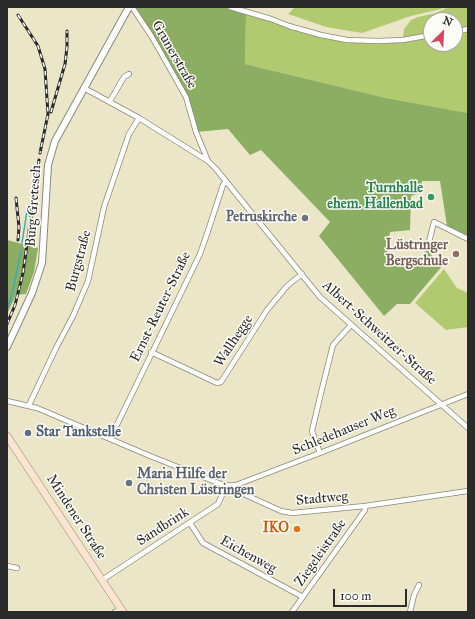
<!DOCTYPE html>
<meta charset="utf-8">
<style>
body{margin:0}
#map{position:relative;width:475px;height:619px;overflow:hidden;background:#ebe6c8;font-family:"IM FELL Great Primer",serif}
canvas{display:block}
.frame{position:absolute;inset:0;border:8px solid #2b2b2b;pointer-events:none}
.north{position:absolute;left:423px;top:12px;width:40px;height:40px;box-sizing:border-box;background:#fdfcf7;border:1px solid #a9a8a5;border-radius:50%;rotate:24deg;font-size:11px;font-weight:700;line-height:16px;text-align:center;color:#2b2b2b}
.north::after{content:'';display:block;margin:auto;width:14px;height:18px;background:#d1495b;clip-path:polygon(50% 0,100% 100%,50% 72%,0 100%)}
.scale{position:absolute;left:333px;top:589px;width:74px;height:18px;box-sizing:border-box;border:2px solid #2b2b2b;border-top:0;padding-left:5px;font-size:12px;line-height:14px;white-space:nowrap;color:#2b2b2b;-webkit-text-stroke:3px #fdfcf7;paint-order:stroke}
</style>
<div id="map">
<canvas width="475" height="619"></canvas>
<div class="frame"></div>
<div class="north">N</div>
<div class="scale">100 m</div>
</div>
<script>
const ctx = document.querySelector('canvas').getContext('2d');
ctx.lineJoin = 'round';
function paint(path, color) { ctx.fillStyle = color; ctx.fill(path, 'evenodd'); }
const toPath = rows => new Path2D(rows.map(r => 'M' + r).join(''));
function stroke(path, color, width, dash) { ctx.strokeStyle = color; ctx.lineWidth = width; ctx.lineCap = dash ? 'butt' : 'round'; ctx.setLineDash(dash || []); ctx.stroke(path); }
function write(font, color, halo, rows, align = 'center') {
  ctx.font = font + ' "IM FELL Great Primer",serif'; ctx.lineWidth = 3; ctx.setLineDash([]); ctx.textBaseline = 'middle'; ctx.strokeStyle = halo; ctx.fillStyle = color; for (const [text, x, y, turn = 0] of rows) {
    ctx.save(); ctx.translate(x, y); ctx.rotate((+turn || 0) * Math.PI / 180); ctx.textAlign = isNaN(turn) ? turn : align; if (halo) ctx.strokeText(text, 0, 0); ctx.fillText(text, 0, 0); ctx.restore();
  }
}
paint(toPath([
 [295,7,444,7,441,9,411,16,362,33,326,27,288,14],
 [448,7,468,7,468,113,386,98,245,64,246,12,289,26,347,40,403,40,404,29,411,20,418,17,436,13],
 [431,20,455,20,455,44,431,44],
 [444,269,457,288,468,293,468,327,446,330,415,303]
]), '#b1ca70');
paint(toPath([
 [132,7,230,7,246,12,245,64,386,98,468,113,468,236,447,226,440,181,422,181,421,192,411,196,410,230,390,232,387,252,416,267,427,249,432,256,443,265,410,304,397,304,384,316,319,236,330,222,261,150,250,155,228,129,196,132,186,96],
 [7,240,38,248,34,272,26,294,16,295,7,314]
]), '#8cae62');
stroke(toPath([
 [22,243,27,211],
 [7,309,13,290,21,251]
]), '#3aaab7', 1.5);
const minor = toPath([
 [132,7,152,37,186,97,196,132,208,161],
 [230,7,271,19,289,26,321,35,347,40,378,41,403,40,431,35],
 [455,32,468,29],
 [84,88,139,118,208,161,216,169,320,297,468,428],
 [110,101,124,77,129,74],
 [429,242,434,222,468,239],
 [151,352,217,383,221,382,267,310,287,286,302,274],
 [7,401,37,408,150,456,226,486,281,511,292,513,365,506,468,491],
 [29,405,56,348,73,316,88,281,104,207,129,134,139,118],
 [110,439,200,254,207,234,223,185,226,181],
 [320,453,312,431,320,397,333,345,351,325],
 [228,485,236,485,320,453,468,394],
 [190,523,203,543,303,597],
 [7,566,17,568],
 [102,580,218,504,226,486],
 [115,612,122,610],
 [292,612,365,510,365,506],
 [410,612,414,595,419,585]
]);
const tertiary = toPath([
 [7,347,32,293,42,263,48,165,55,141,129,7]
]);
const secondary = toPath([
 [7,436,123,612]
]);
stroke(minor, '#8b887a', 6);
stroke(tertiary, '#8b887a', 8);
stroke(secondary, '#8b887a', 8);
stroke(minor, '#fff', 4.5);
stroke(tertiary, '#fff', 6);
stroke(secondary, '#fce5d0', 7);
const rail = toPath([
 [18,15,38,46,45,69,48,114,40,153],
 [51,112,65,64,67,47,67,31],
 [16,198,19,227,18,240],
 [7,324,15,305,23,273,39,160]
]);
stroke(rail, '#2b2b2b', 3);
stroke(rail, '#fdfcf7', 1.5, [4.5]);
for (const [x, y, r, color] of [
 [431,197,4,"#2e9e5b"],
 [305,218,4,"#6b7280"],
 [456,254,4,"#8d6e63"],
 [28,433,4,"#5c6f8a"],
 [129,483,4,"#6b7280"],
 [297,529,4,"#e8710a"]
]) { const dot = new Path2D(); dot.arc(x, y, r, 0, 2 * Math.PI); ctx.fillStyle = color; ctx.fill(dot); stroke(dot, '#fdfcf7', 1.5); }
write('14px', '#2b2b2b', '#fdfcf7', [
 ["Grunerstraße",174,55,60],
 ["Burg Gretesch",34,206,-86],
 ["Burgstraße",79,261,-75],
 ["Ernst-Reuter-Straße",161,307,-64],
 ["Albert-Schweitzer-Straße",379,333,42],
 ["Wallhegge",234,341,-57],
 ["Schledehauser Weg",344,431,-22],
 ["Stadtweg",322,499,-5],
 ["Mindener Straße",76,517,57],
 ["Sandbrink",163,527,-33],
 ["Ziegeleistraße",321,553,-55],
 ["Eichenweg",248,555,29]
]);
write('bold 14px', '#27864d', '#fdfcf7', [
 ["Turnhalle",423,189],
 ["ehem. Hallenbad",423,205]
], 'right');
write('bold 14px', '#5b616d', '#fdfcf7', [
 ["Petruskirche",297,218],
 ["Maria Hilfe der",137,475,"left"],
 ["Christen Lüstringen",137,491,"left"]
], 'right');
write('bold 14px', '#785e54', '#fdfcf7', [
 ["Lüstringer",448,246],
 ["Bergschule",448,262]
], 'right');
write('bold 14px', '#4e5e75', '#fdfcf7', [
 ["Star Tankstelle",36,433]
], 'left');
write('bold 14px', '#c56008', '#fdfcf7', [
 ["IKO",289,529]
], 'right');
</script>
